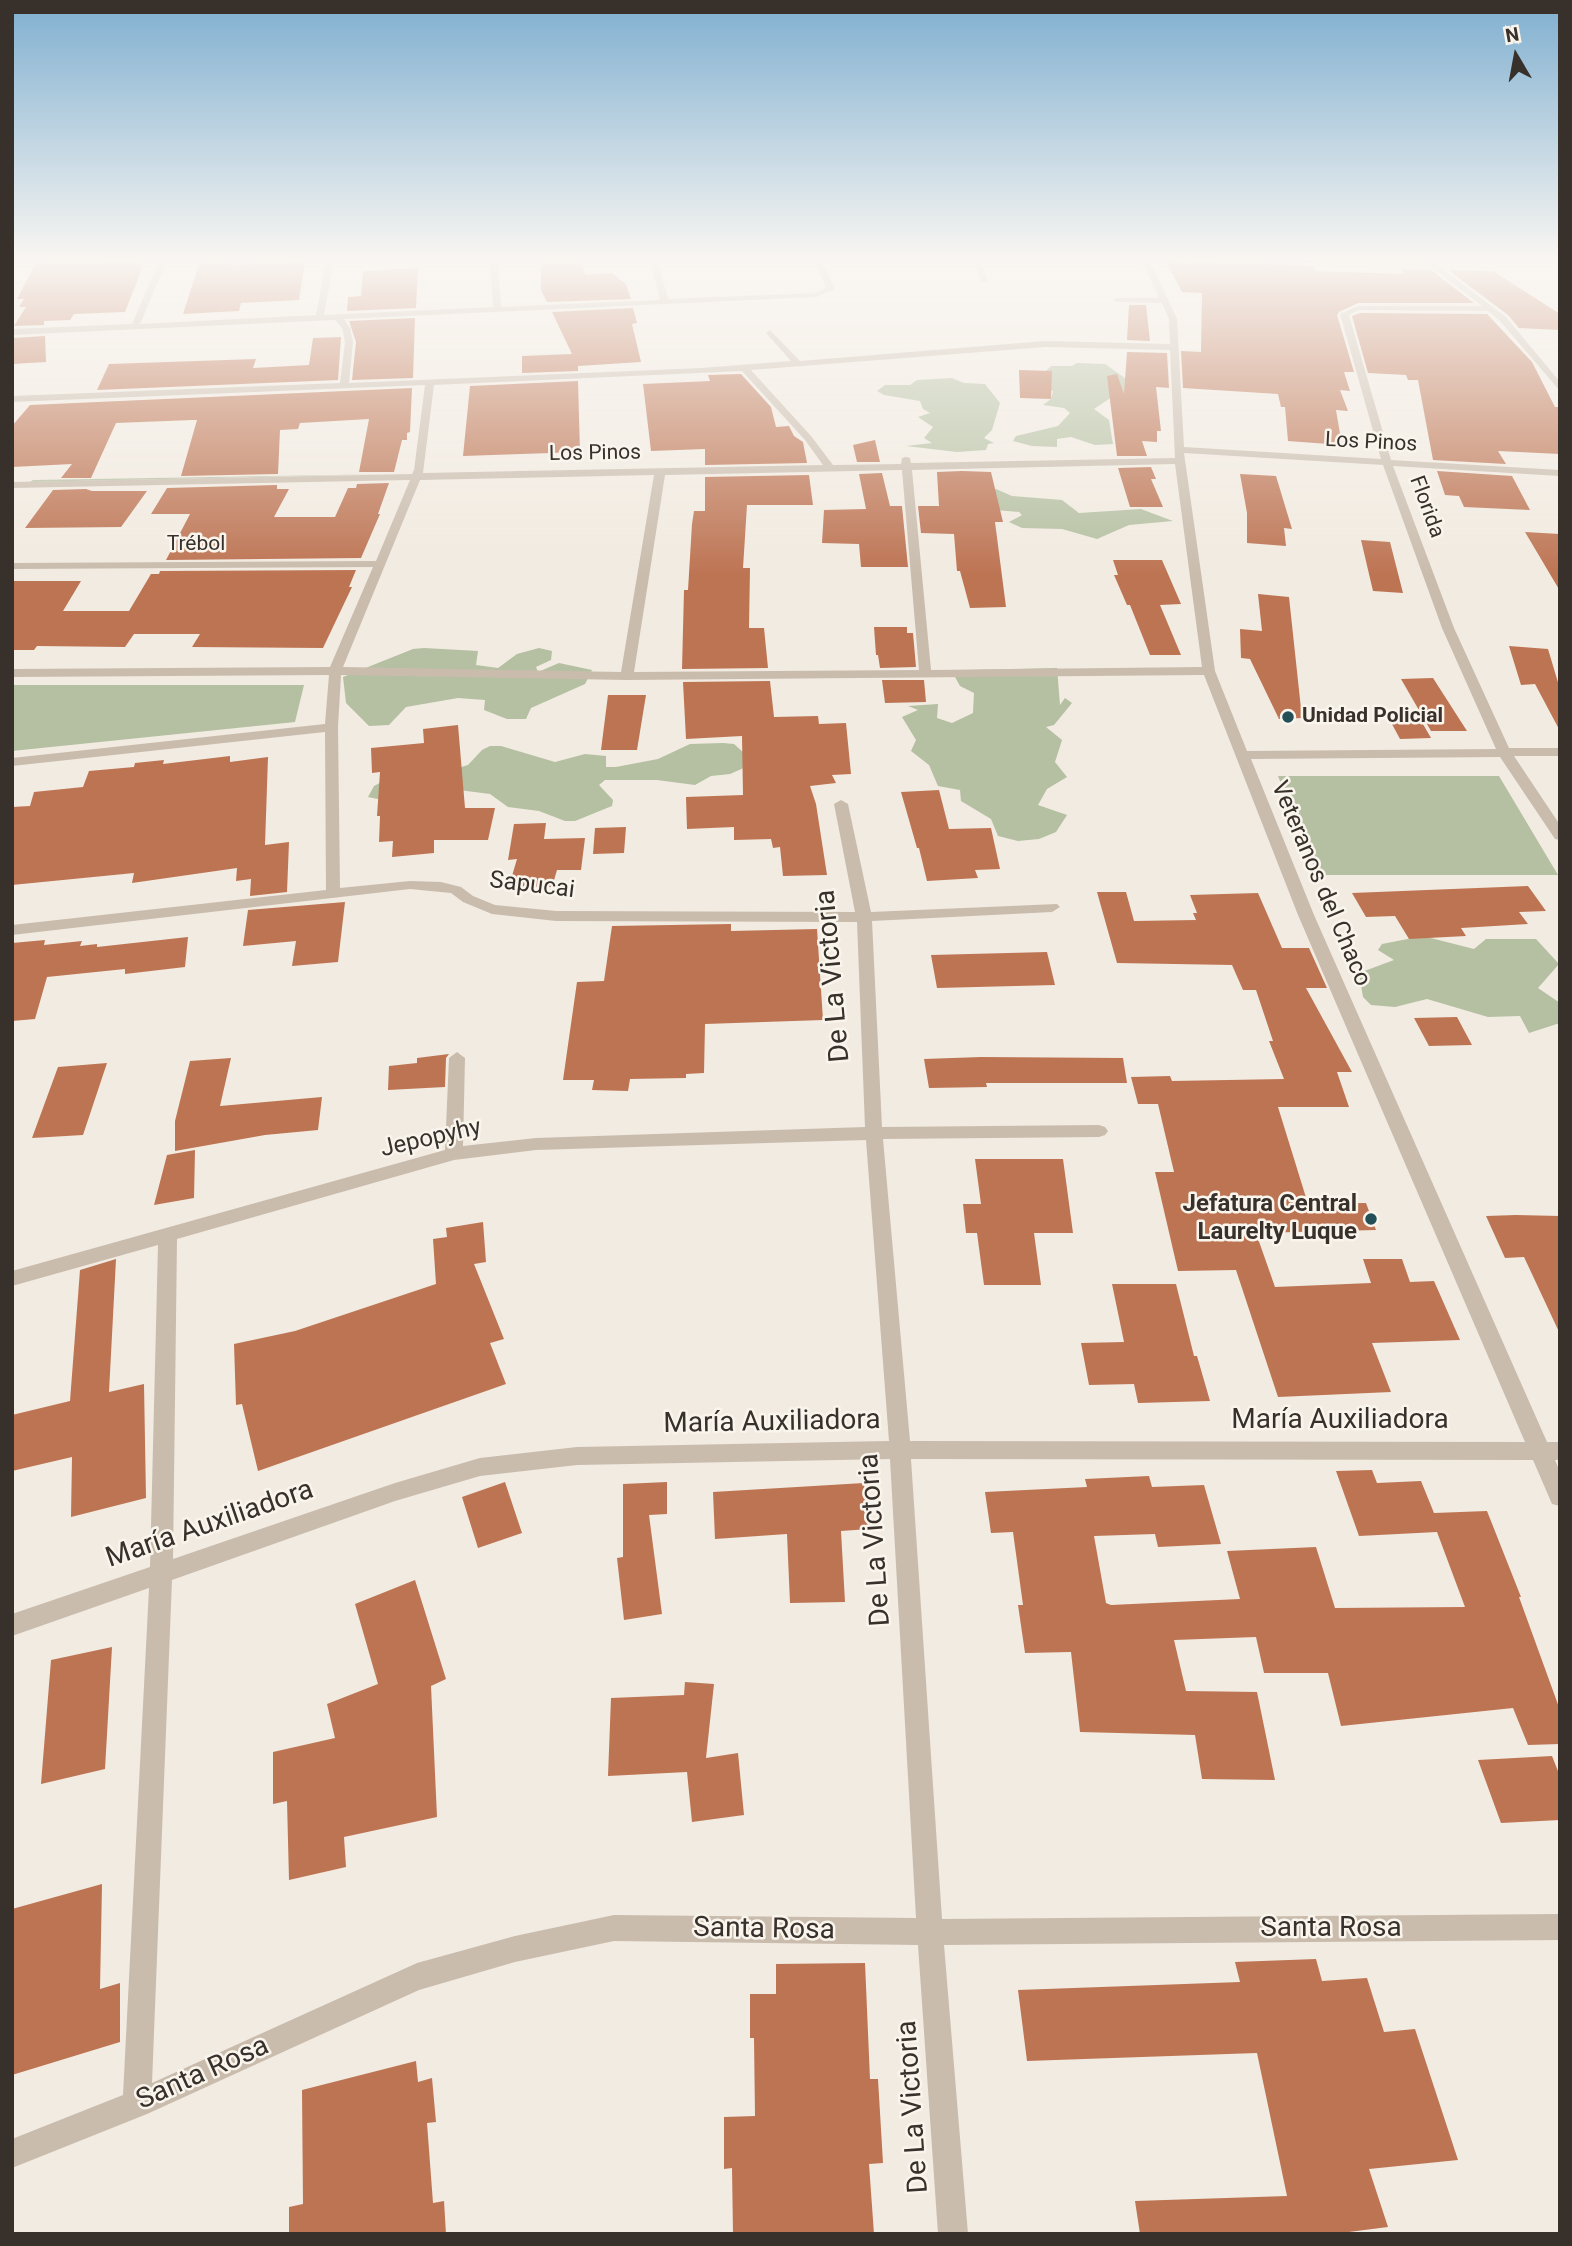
<!DOCTYPE html>
<meta charset="utf-8">
<style>
body{margin:0}
#map{position:relative;width:1572px;height:2246px;overflow:hidden;background:#f2ebe1;font-family:Roboto,sans-serif}
canvas{display:block}
.frame{position:absolute;inset:0;border:14px solid #38302b;pointer-events:none}
.north{position:absolute;left:1481px;top:21px;width:70px;height:70px;-webkit-text-stroke:5px #f9f5ed;paint-order:stroke;rotate:350deg;font-size:19px;font-weight:700;line-height:28px;text-align:center;color:#38302b}
.north::after{content:'';display:block;margin:auto;width:24px;height:32px;background:#38302b;clip-path:polygon(50% 0,100% 100%,50% 72%,0 100%)}
</style>
<div id="map">
<canvas width="1572" height="2246"></canvas>
<div class="frame"></div>
<div class="north">N</div>
</div>
<script>
const ctx = document.querySelector('canvas').getContext('2d');
ctx.lineJoin = 'round';
function paint(path, color) { ctx.fillStyle = color; ctx.fill(path, 'evenodd'); }
const toPath = rows => new Path2D(rows.map(r => 'M' + r).join(''));
function stroke(path, color, width, dash) { ctx.strokeStyle = color; ctx.lineWidth = width; ctx.lineCap = dash ? 'butt' : 'round'; ctx.setLineDash(dash || []); ctx.stroke(path); }
function write(font, color, halo, rows, align = 'center') {
  ctx.font = font + ' Roboto,sans-serif'; ctx.lineWidth = 5; ctx.setLineDash([]); ctx.textBaseline = 'middle'; ctx.strokeStyle = halo; ctx.fillStyle = color; for (const [text, x, y, turn = 0] of rows) {
    ctx.save(); ctx.translate(x, y); ctx.rotate((+turn || 0) * Math.PI / 180); ctx.textAlign = isNaN(turn) ? turn : align; if (halo) ctx.strokeText(text, 0, 0); ctx.fillText(text, 0, 0); ctx.restore();
  }
}
paint(toPath([
 [1077,363,1105,364,1132,383,1133,396,1112,397,1094,409,1109,420,1113,444,1095,445,1071,437,1057,439,1057,447,1032,446,1013,441,1016,436,1058,426,1070,413,1064,408,1043,405,1051,399,1053,391,1033,384,1051,366,1072,366],
 [952,378,964,383,985,384,1000,403,992,430,984,438,994,443,988,444,986,450,957,452,906,446,932,443,924,438,933,427,918,417,930,413,923,409,920,401,884,395,877,391,885,385,910,385,917,380],
 [392,474,30,482,33,480],
 [996,489,1012,496,1062,500,1079,513,1141,509,1173,521,1129,525,1097,539,1062,529,1022,528,1009,522,1022,515,1019,512,995,510,989,490],
 [424,648,478,651,476,665,498,668,517,654,539,648,552,651,551,660,536,667,538,672,559,663,592,670,585,684,531,708,526,719,507,719,484,710,485,700,458,698,406,707,389,725,369,726,346,703,343,677,413,649],
 [1057,668,1060,705,1065,698,1072,703,1054,725,1046,727,1062,740,1055,762,1067,777,1047,789,1038,805,1067,815,1056,832,1039,839,1018,841,998,836,991,819,961,801,960,790,938,786,929,765,911,751,916,740,902,717,918,710,908,706,938,704,937,718,952,723,973,713,974,693,960,686,955,677,964,670],
 [12,685,304,685,295,722,12,751],
 [723,743,734,744,755,763,730,774,711,776,695,785,657,780,605,780,599,785,613,800,612,806,575,821,565,821,539,811,508,807,490,794,451,789,387,801,368,797,374,786,391,777,458,768,468,765,482,750,490,746,501,746,555,762,585,754,606,756,606,767,616,767,658,759,690,744],
 [1278,776,1499,776,1558,875,1318,875],
 [1423,936,1474,949,1486,939,1536,939,1559,964,1538,988,1560,1003,1560,1023,1529,1033,1520,1016,1488,1017,1427,999,1395,1007,1371,1005,1363,997,1359,973,1394,960,1378,950,1382,944]
]), '#b4c0a1');
paint(toPath([
 [37,261,91,261,90,263,145,261,125,312,74,314,70,320,44,321,44,325,14,326,26,307,19,307,24,299,17,299],
 [200,261,231,261,229,265,305,262,299,300,241,303,239,311,183,314],
 [541,261,582,261,585,275,612,273,626,284,631,299,547,302,541,290],
 [1166,261,1298,265,1313,266,1315,271,1405,274,1401,269,1431,270,1474,303,1358,303,1339,312,1337,315,1354,372,1344,372,1350,391,1340,390,1348,411,1336,410,1342,445,1288,441,1285,407,1281,407,1278,394,1183,388,1181,351,1201,352,1202,293,1182,292],
 [418,268,416,308,347,311,348,297,361,296,363,271],
 [1448,270,1493,271,1560,314,1560,330,1519,328,1508,315],
 [1129,305,1146,305,1150,341,1127,340],
 [633,308,637,323,632,324,641,362,578,366,578,371,522,373,522,356,572,354,552,312],
 [1360,313,1487,314,1532,362,1555,407,1560,407,1560,454,1498,451,1506,464,1433,460,1418,380,1408,380,1406,375,1368,373,1352,316],
 [415,318,413,378,352,380,356,342,349,321],
 [45,336,46,362,12,364,12,338],
 [341,337,338,380,97,390,109,364,256,359,253,368,309,365,313,338],
 [1127,352,1167,353,1169,388,1156,387,1161,431,1157,431,1157,442,1142,441,1147,456,1117,456,1107,376,1117,374,1124,394],
 [1019,370,1052,371,1051,399,1020,398],
 [741,374,771,407,776,427,789,426,794,436,803,442,807,463,705,465,705,449,651,451,643,384,710,381,708,375],
 [578,381,580,452,463,456,470,386],
 [412,388,410,432,407,433,407,440,402,440,394,472,359,472,369,419,300,423,298,429,280,430,278,474,181,476,197,420,192,420,116,423,91,478,61,478,72,464,12,467,12,426,30,405],
 [875,440,880,462,857,462,853,445],
 [1151,467,1156,479,1151,479,1163,507,1130,507,1118,468],
 [962,471,991,472,1003,522,995,522,1006,607,970,608,960,571,957,571,954,534,921,533,918,506,939,506,937,472],
 [1437,471,1512,476,1530,510,1464,507,1459,496,1445,495],
 [882,473,890,506,902,506,908,567,861,567,859,544,822,543,824,510,866,509,859,474],
 [1240,474,1276,476,1292,529,1284,528,1286,546,1247,543,1247,513],
 [809,475,813,505,747,505,743,568,750,568,749,628,764,628,768,668,682,669,684,590,688,590,692,524,694,511,705,511,705,477],
 [389,483,378,514,380,514,361,558,166,560,190,514,151,514,167,488,277,485,277,489,289,489,274,517,335,517,348,488,356,488,357,484],
 [86,489,92,491,147,491,121,527,25,528,53,490],
 [1525,532,1560,534,1560,591],
 [1361,540,1390,542,1403,593,1373,591],
 [1113,560,1162,560,1181,604,1160,605,1181,655,1150,655,1130,605,1127,605,1114,575,1118,575],
 [356,570,349,587,352,587,323,648,192,647,200,634,134,634,125,647,37,646,34,650,12,650,12,581,81,581,63,611,129,611,151,574,159,574,160,571],
 [1258,594,1289,597,1302,718,1279,719,1250,659,1241,658,1240,629,1262,631],
 [874,627,907,627,907,633,913,633,916,667,880,668,878,655,876,655],
 [1509,646,1548,649,1560,689,1560,731,1535,684,1521,685],
 [1433,678,1467,731,1431,731,1401,679],
 [882,680,924,680,926,702,885,703],
 [770,681,774,717,818,716,819,724,846,723,851,774,832,775,836,783,810,786,816,804,827,875,783,876,780,847,773,848,771,839,734,840,734,827,687,829,686,797,743,795,742,736,686,739,683,682],
 [608,695,646,695,637,750,601,750],
 [1416,712,1431,738,1400,739,1386,713],
 [458,725,465,808,495,808,488,840,434,840,434,853,392,857,393,841,379,842,380,816,377,816,380,772,372,773,371,748,424,743,423,729],
 [230,756,230,762,268,757,265,845,289,842,287,892,250,896,251,879,236,881,237,868,132,883,134,873,12,885,12,807,30,806,34,792,83,787,89,771,134,767,135,763,164,760,163,764],
 [939,790,949,829,991,828,1000,869,975,870,978,878,927,881,919,848,917,848,901,792],
 [546,823,544,839,585,838,581,870,557,870,552,887,509,886,517,859,508,860,514,824],
 [626,827,624,853,593,854,595,828],
 [1528,886,1546,911,1519,912,1528,924,1461,928,1466,936,1409,939,1395,916,1366,917,1352,893],
 [1097,892,1126,892,1134,921,1196,920,1193,913,1197,913,1190,895,1258,893,1282,948,1309,948,1327,988,1306,988,1352,1072,1337,1072,1349,1107,1278,1107,1308,1204,1366,1203,1376,1230,1256,1233,1275,1287,1371,1283,1363,1259,1402,1259,1410,1282,1434,1281,1460,1340,1372,1343,1391,1392,1278,1397,1236,1270,1178,1271,1155,1172,1174,1172,1158,1104,1138,1104,1131,1077,1170,1076,1172,1081,1284,1079,1269,1041,1273,1041,1256,990,1243,990,1232,965,1117,963],
 [345,902,338,962,292,966,296,941,243,946,248,910],
 [731,924,731,931,817,929,823,1020,705,1024,704,1073,686,1074,686,1078,630,1079,628,1091,592,1090,594,1080,563,1080,577,982,604,981,612,926],
 [188,937,185,967,125,974,125,969,47,977,35,1019,12,1021,12,943,45,940,44,945,82,941,80,946,97,944,97,947],
 [1047,952,1055,985,937,988,931,955],
 [1457,1017,1472,1045,1429,1046,1414,1018],
 [449,1054,446,1058,445,1087,388,1090,389,1066,417,1063,417,1058],
 [981,1057,1123,1058,1127,1083,986,1083,987,1087,929,1088,924,1059],
 [231,1058,220,1106,322,1097,318,1130,265,1135,175,1151,175,1121,190,1061],
 [107,1063,83,1135,32,1138,58,1067],
 [195,1150,194,1198,154,1205,167,1155],
 [975,1159,1063,1159,1073,1233,1034,1233,1041,1285,984,1285,977,1233,966,1233,963,1204,981,1204],
 [1516,1215,1560,1216,1560,1334,1524,1257,1505,1258,1486,1216],
 [483,1222,486,1262,474,1264,504,1339,490,1343,506,1384,258,1471,242,1404,236,1405,234,1344,295,1331,436,1284,433,1239,447,1237,446,1228],
 [116,1259,109,1392,144,1384,146,1498,71,1517,72,1457,12,1471,12,1415,70,1401,80,1270],
 [1112,1284,1176,1284,1194,1356,1197,1356,1210,1401,1138,1403,1134,1384,1089,1385,1081,1343,1124,1342],
 [1372,1470,1377,1483,1421,1481,1434,1513,1487,1511,1521,1597,1519,1597,1560,1710,1560,1744,1528,1745,1513,1708,1341,1726,1328,1673,1264,1673,1256,1637,1174,1640,1186,1691,1257,1692,1275,1780,1202,1779,1195,1735,1080,1732,1071,1652,1025,1653,1018,1605,1023,1605,1013,1532,991,1533,985,1492,1087,1487,1085,1479,1149,1476,1152,1487,1204,1485,1221,1544,1158,1547,1155,1534,1094,1536,1106,1603,1111,1605,1240,1599,1227,1551,1316,1547,1335,1608,1465,1607,1437,1532,1359,1536,1336,1471],
 [505,1482,522,1533,478,1548,462,1497],
 [667,1482,667,1514,649,1515,662,1614,624,1620,617,1558,623,1557,623,1484],
 [864,1483,869,1529,841,1531,845,1602,790,1603,787,1534,715,1539,713,1492],
 [415,1580,446,1679,431,1686,437,1817,344,1837,346,1867,289,1880,287,1801,273,1804,273,1752,335,1738,327,1704,378,1684,355,1604],
 [112,1647,105,1769,41,1784,51,1660],
 [685,1682,714,1684,706,1758,738,1753,744,1815,692,1822,687,1772,608,1776,611,1698,684,1695],
 [1552,1756,1560,1776,1560,1820,1501,1823,1478,1760],
 [102,1884,100,1989,120,1983,120,2042,12,2075,12,1909],
 [1316,1959,1322,1981,1367,1978,1384,2032,1415,2029,1458,2160,1369,2169,1388,2227,1333,2234,1140,2234,1135,2201,1287,2196,1257,2053,1027,2061,1018,1990,1240,1982,1235,1962],
 [865,1963,870,2079,878,2079,883,2163,869,2164,874,2234,733,2234,732,2168,724,2169,724,2117,755,2116,754,2038,750,2038,750,1994,776,1994,776,1964],
 [416,2061,418,2082,432,2078,436,2122,427,2123,433,2203,444,2201,446,2234,289,2234,289,2207,303,2204,302,2090]
]), '#bd7453');
paint(toPath([
 [159,261,167,261,140,324,316,315,326,261,334,261,324,315,493,307,490,261,498,261,501,307,660,300,650,261,658,261,668,299,815,293,826,288,814,261,822,261,835,289,816,297,344,319,350,328,353,342,349,383,701,368,791,361,766,333,770,330,800,361,1045,341,1170,344,1169,319,1162,303,1117,302,1113,300,1117,298,1159,298,1142,261,1150,261,1177,319,1184,447,1381,459,1340,314,1358,306,1482,306,1429,265,1303,263,1299,261,1432,261,1506,317,1560,382,1560,391,1500,321,1488,311,1359,310,1349,315,1391,460,1560,470,1560,476,1393,466,1454,628,1509,748,1560,748,1560,756,1514,756,1560,825,1560,840,1555,839,1500,757,1251,759,1314,915,1547,1442,1560,1442,1560,1460,1555,1460,1560,1472,1560,1506,1552,1504,1533,1460,911,1459,942,1919,1560,1914,1560,1940,944,1945,968,2234,938,2234,918,1945,614,1941,515,1962,419,1990,147,2114,12,2168,12,2139,123,2095,149,1588,12,1636,12,1614,150,1567,158,1245,12,1286,12,1271,445,1150,449,1058,457,1052,465,1058,463,1146,536,1138,865,1127,857,922,556,921,492,914,463,902,451,893,410,889,12,935,12,925,326,890,325,732,12,766,12,758,325,724,329,675,12,677,12,669,330,667,373,567,12,569,12,563,376,561,410,480,12,488,12,482,412,474,414,470,425,385,12,402,12,396,340,383,345,342,342,328,335,320,12,335,12,329,132,324,159,261],
 [1045,347,1170,350,1175,458,911,463,910,458,906,457,902,458,901,464,833,465,811,436,751,370,1045,347],
 [742,371,805,440,823,465,423,473,434,385,742,371],
 [1184,453,1383,465,1442,628,1496,749,1247,751,1215,671,1184,453],
 [1175,464,1202,667,931,670,912,470,1175,464],
 [902,470,919,670,634,672,665,475,902,470],
 [654,475,621,672,343,667,420,480,654,475],
 [341,675,627,680,1204,675,1298,915,1525,1442,910,1441,883,1139,1099,1137,1105,1135,1108,1131,1105,1127,1099,1125,882,1127,872,921,1052,912,1060,907,1057,904,871,912,848,804,841,800,834,804,855,912,556,911,495,905,473,896,461,887,441,882,410,881,340,888,338,727,341,675],
 [866,1140,889,1441,577,1447,480,1458,395,1483,173,1559,177,1239,454,1160,536,1150,866,1140],
 [890,1459,916,1918,614,1915,515,1936,417,1963,152,2083,172,1580,395,1501,480,1476,577,1465,890,1459],
 [973,261,981,261,988,283,981,281,973,261]
]), '#c9bcad');
const sky = ctx.createLinearGradient(0, 0, 0, 575);
sky.addColorStop(0, '#7fafd0');
sky.addColorStop(0.45, '#f9f6f2');
sky.addColorStop(1, '#f9f6f200');
ctx.fillStyle = sky;
ctx.fillRect(0, 0, 1572, 575);
for (const [x, y, r, color] of [
 [1288,717,7,"#235057"],
 [1371,1219,7,"#235057"]
]) { const dot = new Path2D(); dot.arc(x, y, r, 0, 2 * Math.PI); ctx.fillStyle = color; ctx.fill(dot); stroke(dot, '#f9f5ed', 2.5); }
write('21px', '#38302b', '#f9f5ed', [
 ["Los Pinos",1371,443,3],
 ["Los Pinos",595,454,-1],
 ["Florida",1426,507,70],
 ["Trébol",196,545]
]);
write('bold 21px', '#38302b', '#f9f5ed', [
 ["Unidad Policial",1302,717]
], 'left');
write('24px', '#38302b', '#f9f5ed', [
 ["Veteranos del Chaco",1320,884,67],
 ["Sapucai",532,886,7],
 ["Jepopyhy",431,1139,-13]
]);
write('bold 24px', '#38302b', '#f9f5ed', [
 ["Jefatura Central",1357,1205],
 ["Laurelty Luque",1357,1233]
], 'right');
write('28px', '#38302b', '#f9f5ed', [
 ["De La Victoria",834,976,-95],
 ["María Auxiliadora",1340,1421],
 ["María Auxiliadora",772,1423,-1],
 ["María Auxiliadora",210,1525,-19],
 ["De La Victoria",876,1540,-94],
 ["Santa Rosa",1331,1929],
 ["Santa Rosa",764,1930,1],
 ["Santa Rosa",203,2074,-24],
 ["De La Victoria",914,2107,-94]
]);
</script>
